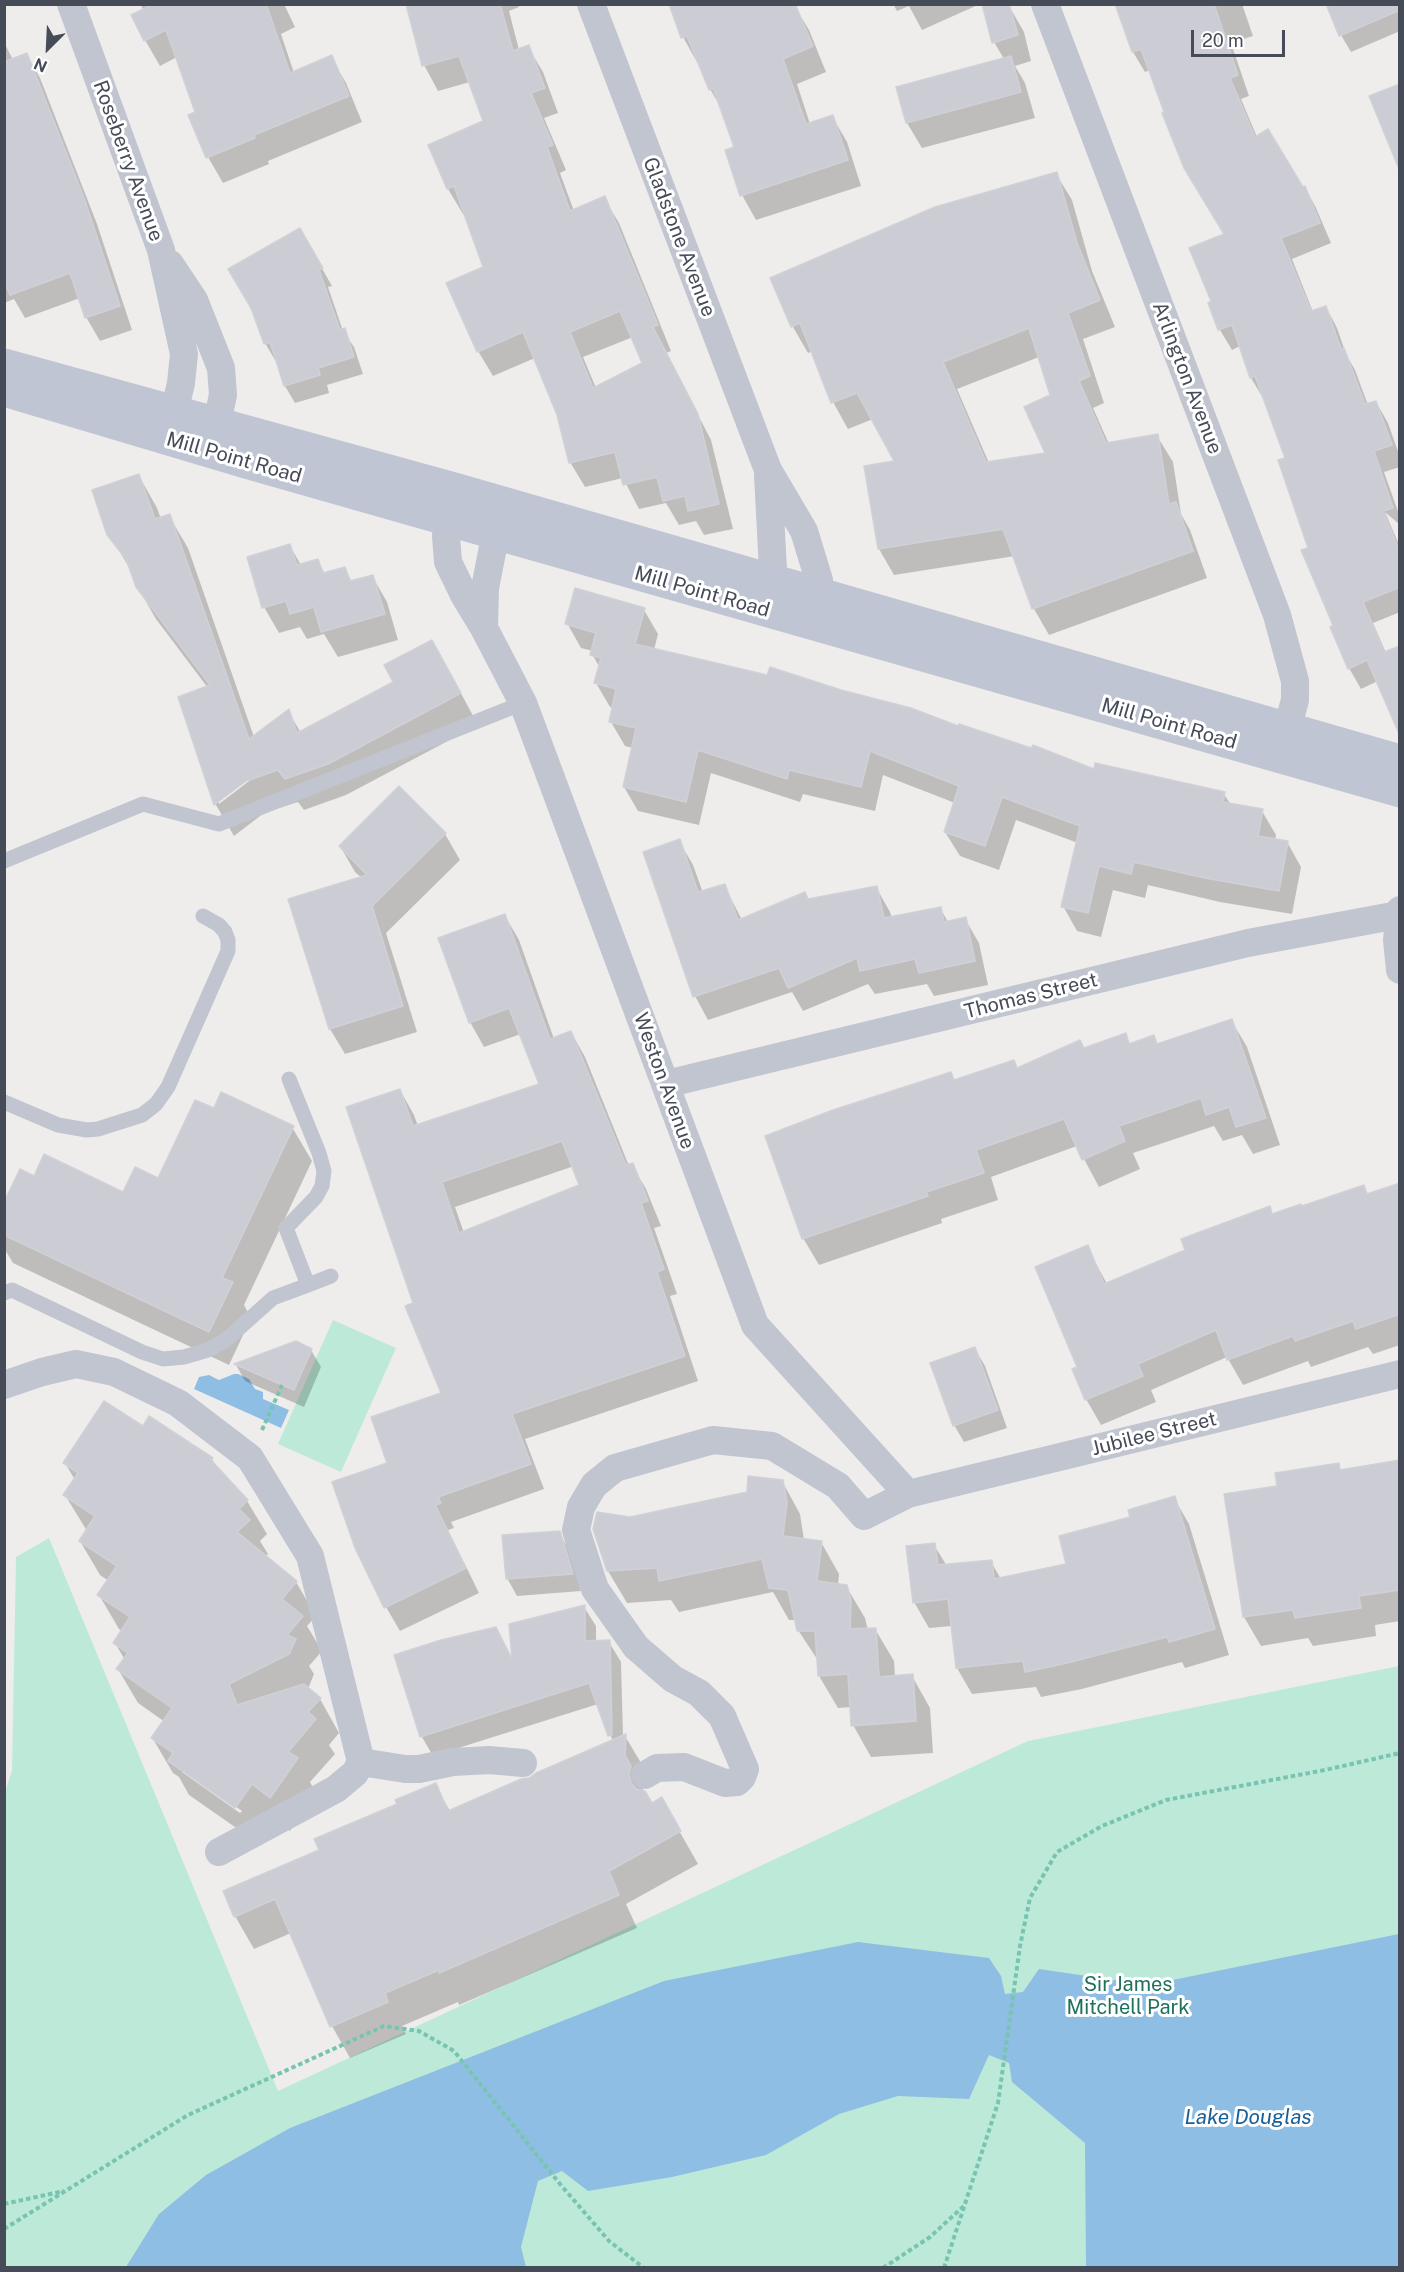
<!DOCTYPE html>
<style>
body{margin:0}
#map{position:relative;width:1404px;height:2272px;overflow:hidden;background:#efedec;font-family:"Public Sans",sans-serif}
canvas{display:block}
.frame{position:absolute;inset:0;border:6px solid #464b58;pointer-events:none}
.north{position:absolute;left:18px;top:18px;width:60px;height:60px;-webkit-text-stroke:4px #fff;paint-order:stroke;rotate:204deg;font-size:16px;font-weight:700;line-height:24px;text-align:center;color:#464b58}
.north::after{content:'';display:block;margin:auto;width:21px;height:27px;background:#464b58;clip-path:polygon(50% 0,100% 100%,50% 72%,0 100%)}
.scale{position:absolute;left:1191px;top:30px;width:94px;height:27px;box-sizing:border-box;border:3px solid #464b58;border-top:0;padding-left:8px;font-size:18px;line-height:21px;white-space:nowrap;color:#464b58;-webkit-text-stroke:4px #fff;paint-order:stroke}
</style>
<div id="map">
<canvas width="1404" height="2272"></canvas>
<div class="frame"></div>
<div class="north">N</div>
<div class="scale">20 m</div>
</div>
<script>
const ctx = document.querySelector('canvas').getContext('2d');
ctx.lineJoin = 'round';
function paint(path, color) { ctx.fillStyle = color; ctx.fill(path, 'evenodd'); }
const toPath = rows => new Path2D(rows.map(r => 'M' + r).join(''));
function stroke(path, color, width, dash) { ctx.strokeStyle = color; ctx.lineWidth = width; ctx.lineCap = dash ? 'butt' : 'round'; ctx.setLineDash(dash || []); ctx.stroke(path); }
function write(font, color, halo, rows, align = 'center') {
  ctx.font = font + ' "Public Sans",sans-serif'; ctx.lineWidth = 6; ctx.setLineDash([]); ctx.textBaseline = 'middle'; ctx.strokeStyle = halo; ctx.fillStyle = color; for (const [text, x, y, turn = 0] of rows) {
    ctx.save(); ctx.translate(x, y); ctx.rotate((+turn || 0) * Math.PI / 180); ctx.textAlign = isNaN(turn) ? turn : align; if (halo) ctx.strokeText(text, 0, 0); ctx.fillText(text, 0, 0); ctx.restore();
  }
}
paint(toPath([
 [333,1320,396,1348,341,1472,278,1444],
 [49,1538,278,2091,1028,1741,1399,1666,1399,2267,5,2268,4,1795,12,1771,16,1557]
]), '#bdead8');
paint(toPath([
 [234,1374,238,1374,249,1379,255,1389,263,1392,263,1399,289,1410,281,1428,194,1389,199,1377,209,1375,219,1380],
 [1399,1934,1399,2267,1086,2267,1085,2143,1012,2082,1009,2063,989,2055,969,2099,898,2096,839,2114,766,2155,672,2177,588,2191,562,2171,538,2181,521,2247,526,2267,126,2267,159,2214,206,2175,290,2128,664,1981,858,1942,989,1958,1001,1976,1005,1994,1023,1992,1039,1969,1148,1985]
]), '#8ebee3');
paint(toPath([
 [141,4,284,4,295,27,281,34,294,73,331,57,346,83,362,122,268,161,269,164,223,183,208,157,197,113,177,57,160,66,145,40,143,11],
 [408,4,518,4,519,7,509,11,519,50,528,47,543,72,558,113,544,118,566,170,560,173,574,211,604,198,619,223,671,351,666,353,711,440,733,529,704,535,696,521,679,525,666,503,639,509,623,478,585,487,570,462,559,414,535,358,493,376,478,351,484,268,465,213,463,214,448,189,430,146,485,122,470,82,438,91,424,65],
 [633,337,644,364,596,388,583,357],
 [893,4,980,4,922,30,909,6,897,11],
 [1129,4,1242,4,1253,36,1231,43,1249,96,1241,99,1257,137,1302,188,1305,187,1316,208,1331,243,1292,259,1313,312,1326,307,1337,328,1346,354,1355,370,1368,405,1376,402,1388,423,1400,457,1400,467,1384,472,1400,517,1400,525,1385,512,1400,547,1400,612,1373,623,1386,653,1378,681,1361,689,1349,668,1303,551,1310,548,1287,458,1265,397,1263,398,1251,378,1240,346,1232,350,1220,330,1210,303,1213,302,1226,235,1165,113,1150,70,1145,72,1133,52,1118,8],
 [1400,4,1400,31,1351,52,1341,35],
 [794,5,809,30,826,72,797,84,810,124,832,116,847,142,861,186,756,220,742,195,736,148,724,113,710,89,699,62,697,62,683,37],
 [1009,6,1024,32,1031,61,1015,66,1025,83,1035,118,922,148,907,123,1004,59,994,42],
 [4,42,13,60,27,55,40,78,97,224,132,330,100,341,86,317,80,298,25,318,14,299,4,303],
 [1056,174,1072,200,1092,271,1115,327,1083,339,1104,403,1093,408,1109,444,1157,436,1173,462,1181,514,1190,530,1207,578,1049,635,1034,609,1015,556,894,575,879,549,896,462,873,419,848,429,833,402,813,351,808,353,793,327,772,279],
 [1039,357,1052,396,1047,454,989,463,957,389],
 [300,230,332,286,328,287,343,331,354,347,363,374,327,385,329,393,295,403,285,386,277,360,275,360,265,343],
 [139,476,157,508,161,519,169,516,188,548,254,737,288,711,301,733,450,673,478,725,346,795,304,810,298,802,264,813,234,836,216,805,180,698,208,688,156,619,137,586,133,574,109,534],
 [251,776,253,778,219,804,219,800],
 [290,546,301,565,318,561,325,574,345,569,352,582,372,576,387,602,398,640,338,657,324,634,307,639,300,627,279,633,264,607],
 [644,610,658,634,654,650,959,728,1095,771,1224,794,1231,805,1262,811,1276,835,1275,840,1287,842,1301,867,1292,914,1220,902,1148,885,1145,898,1113,890,1101,937,1077,931,1063,906,1078,843,1016,820,999,870,960,856,945,832,955,803,883,775,875,811,803,794,800,802,711,773,699,825,638,811,624,787,633,748,625,746,611,722,614,708,610,707,596,683,600,668,592,654,593,651,581,648,567,623],
 [445,834,460,860,386,933,417,1032,345,1054,330,1029,362,878,355,872,340,846],
 [679,841,693,865,703,893,724,885,742,920,808,901,876,887,890,912,892,918,940,908,948,922,965,919,979,943,988,985,934,996,927,984,875,994,868,984,803,1011,792,992,708,1020,695,996],
 [505,916,519,940,554,1039,571,1032,585,1057,629,1166,632,1165,646,1189,661,1226,654,1228,677,1294,670,1296,698,1381,525,1439,544,1489,451,1522,454,1528,448,1530,479,1593,400,1631,386,1607,389,1464,443,1394,415,1304,400,1090,414,1115,418,1126,541,1084,521,1034,484,1047,470,1022],
 [574,1166,581,1185,464,1233,455,1207],
 [1231,1020,1247,1047,1280,1145,1253,1154,1242,1135,1223,1141,1214,1126,1133,1153,1140,1169,1099,1187,1077,1146,991,1177,998,1200,941,1219,942,1223,819,1265,803,1238,955,1082,1018,1069,1125,1035,1131,1045,1153,1037,1158,1045],
 [215,1110,292,1127,312,1161,244,1305,251,1318,229,1365,13,1263,4,1248,4,1205,34,1178,124,1194,158,1180],
 [1400,1185,1400,1345,1373,1354,1368,1347,1311,1367,1308,1361,1243,1385,1227,1357,1151,1390,1156,1402,1101,1425,1086,1399,1079,1368,1087,1247,1107,1284,1187,1250,1269,1208,1273,1215,1302,1208,1363,1187,1368,1195],
 [296,1343,311,1350,321,1367,304,1407,245,1381,236,1365],
 [975,1349,985,1366,1007,1428,964,1442,954,1425],
 [143,1428,212,1459,219,1471,247,1501,267,1534,260,1541,268,1554,265,1557,296,1582,316,1616,307,1626,322,1651,309,1666,314,1674,308,1689,320,1699,339,1733,329,1745,335,1754,310,1782,316,1793,290,1831,272,1817,255,1841,189,1795,179,1777,173,1773,153,1739,165,1722,138,1703,118,1669,125,1660,115,1643,122,1631,119,1629,99,1595,109,1581,100,1575,80,1541,87,1531,65,1495,75,1480,65,1463],
 [182,1769,242,1811,240,1813,182,1772],
 [1400,1462,1400,1621,1375,1625,1376,1636,1313,1646,1308,1638,1261,1646,1244,1617,1278,1488,1338,1465,1342,1472],
 [782,1481,800,1514,804,1540,821,1542,839,1574,838,1585,846,1586,865,1618,868,1630,875,1629,894,1661,895,1677,912,1676,930,1708,933,1753,871,1757,853,1725,852,1707,838,1708,819,1676,819,1662,798,1630,796,1620,789,1620,773,1592,679,1612,671,1600,627,1603,608,1571,630,1518,748,1493],
 [1174,1498,1189,1524,1229,1655,1185,1668,1182,1662,1082,1689,1041,1697,1036,1687,972,1694,957,1668,952,1626,929,1628,914,1602,934,1545,947,1566,991,1562,1001,1579,1068,1565,1132,1518],
 [559,1532,569,1550,581,1591,517,1596,507,1578],
 [584,1607,596,1626,596,1642,609,1642,621,1662,623,1737,625,1736,644,1768,643,1790,651,1805,661,1799,698,1864,626,1904,637,1928,459,2005,458,2002,402,2026,406,2034,350,2058,332,2026,291,1933,254,1949,235,1916,321,1851,435,1785,450,1811,530,1780,613,1741,598,1704,433,1756,422,1737,396,1656,495,1629,514,1662]
]), '#0003');
const building = toPath([
 [154,4,266,4,290,73,332,55,349,96,254,135,255,138,206,158,188,115,195,112,166,30,144,41,131,15,154,4],
 [406,4,500,4,513,51,529,45,545,88,531,93,553,145,547,147,570,211,605,196,658,325,653,327,698,414,719,504,688,511,685,496,663,501,657,477,623,485,615,452,569,463,557,415,523,332,477,352,446,283,483,267,454,186,447,189,428,145,483,121,459,56,422,66,406,4],
 [620,311,642,363,593,388,570,332,620,311],
 [669,4,795,4,813,46,783,59,806,124,833,115,848,160,740,196,725,150,734,147,713,88,709,90,687,36,681,38,669,4],
 [982,4,1009,4,1018,35,992,43,982,4],
 [1115,4,1214,4,1238,75,1230,78,1255,137,1268,129,1303,187,1305,186,1320,223,1281,238,1311,311,1326,306,1341,349,1344,348,1365,404,1376,401,1392,445,1374,451,1393,508,1383,511,1400,552,1400,587,1363,602,1384,652,1400,646,1400,736,1367,660,1348,669,1330,627,1333,625,1301,550,1308,548,1278,460,1285,458,1255,376,1250,378,1232,325,1218,330,1208,303,1211,301,1189,248,1224,234,1184,168,1162,113,1164,112,1141,49,1132,52,1115,4],
 [1326,4,1400,4,1400,10,1339,36,1326,4],
 [27,53,84,198,120,306,85,318,70,273,10,295,4,281,4,62,27,53],
 [1011,56,1021,92,906,123,896,87,1011,56],
 [1400,84,1400,169,1399,169,1369,96,1400,84],
 [1057,172,1077,243,1100,300,1068,313,1090,376,1079,381,1106,443,1158,434,1169,504,1176,502,1193,551,1032,609,1003,529,878,549,864,466,894,461,857,393,831,403,800,323,791,327,770,278,935,207,1057,172],
 [1029,328,1050,395,1024,407,1045,453,986,462,943,362,1029,328],
 [300,228,323,268,319,270,340,330,345,328,354,357,318,368,320,375,284,386,270,342,264,344,251,308,228,269,300,228],
 [139,474,155,519,170,514,249,739,289,709,297,733,393,682,384,665,432,640,461,693,328,764,285,779,278,770,246,781,214,805,178,697,210,685,136,587,126,559,107,535,92,490,139,474],
 [290,544,297,565,318,559,323,573,345,567,350,581,373,575,385,614,321,632,314,607,290,614,286,601,262,608,247,557,290,544],
 [575,588,645,608,635,644,767,675,770,667,841,690,911,708,958,726,959,724,1031,748,1033,745,1094,769,1095,763,1225,792,1223,802,1263,809,1258,836,1288,841,1279,891,1205,878,1134,862,1131,874,1099,866,1088,913,1061,907,1080,826,1002,797,985,846,944,832,959,786,870,751,861,787,789,770,787,779,698,750,686,802,623,787,636,728,609,722,616,689,594,683,601,658,590,655,596,633,565,624,575,588],
 [399,786,446,833,372,906,403,1006,329,1029,288,899,367,875,339,846,399,786],
 [680,839,698,892,725,884,738,920,805,892,808,899,877,886,884,918,941,907,944,922,966,917,975,961,919,973,915,959,860,971,857,958,788,988,779,968,693,997,643,852,680,839],
 [505,914,550,1039,571,1031,626,1165,633,1163,648,1201,641,1203,664,1269,657,1272,685,1356,512,1414,531,1464,438,1497,441,1503,435,1505,466,1568,384,1608,355,1548,332,1482,387,1463,371,1417,441,1393,405,1306,413,1303,346,1107,400,1089,413,1126,539,1084,509,1008,469,1023,438,938,505,914],
 [562,1141,579,1185,459,1233,442,1182,562,1141],
 [1232,1019,1266,1118,1236,1127,1229,1107,1206,1115,1201,1098,1119,1126,1125,1141,1082,1160,1064,1119,976,1150,984,1173,926,1192,928,1196,802,1239,765,1136,833,1110,951,1072,954,1080,1014,1060,1017,1068,1080,1040,1084,1048,1126,1033,1129,1044,1154,1035,1157,1044,1232,1019],
 [221,1092,294,1126,222,1278,233,1282,209,1332,4,1235,4,1202,20,1169,34,1176,44,1154,123,1192,135,1167,158,1178,195,1100,214,1108,221,1092],
 [1400,1183,1400,1314,1356,1329,1353,1321,1295,1341,1293,1336,1227,1360,1216,1330,1138,1364,1143,1376,1085,1400,1072,1369,1077,1367,1035,1267,1088,1245,1104,1284,1185,1250,1181,1239,1270,1206,1272,1214,1301,1204,1302,1206,1364,1185,1367,1194,1400,1183],
 [296,1341,312,1349,294,1390,234,1364,296,1341],
 [975,1347,998,1410,953,1426,930,1363,975,1347],
 [104,1401,143,1426,149,1416,213,1458,211,1460,248,1500,239,1509,250,1520,237,1532,297,1581,282,1599,303,1616,287,1635,296,1639,289,1654,229,1684,237,1705,304,1684,321,1698,308,1712,316,1719,288,1752,298,1758,270,1798,252,1784,235,1808,168,1761,173,1753,151,1738,172,1708,116,1669,128,1653,113,1643,130,1617,97,1595,117,1566,79,1541,95,1516,63,1495,78,1473,63,1463,104,1401],
 [1400,1460,1400,1590,1359,1596,1361,1608,1295,1618,1293,1610,1243,1617,1224,1494,1277,1486,1275,1473,1339,1463,1340,1470,1400,1460],
 [748,1476,783,1480,787,1502,783,1536,822,1541,817,1581,847,1585,851,1600,850,1629,876,1628,879,1677,913,1674,916,1721,851,1726,848,1674,818,1676,815,1631,797,1631,788,1590,769,1588,762,1559,659,1581,657,1568,607,1571,593,1529,597,1512,630,1517,747,1492,748,1476],
 [1175,1496,1215,1629,1169,1642,1167,1637,1067,1663,1025,1672,1023,1661,956,1668,948,1599,913,1603,906,1546,935,1543,938,1565,992,1560,994,1579,1066,1564,1059,1536,1130,1517,1128,1510,1175,1496],
 [560,1531,573,1574,506,1579,502,1535,560,1531],
 [585,1605,585,1641,610,1640,612,1735,608,1736,589,1683,420,1737,394,1655,441,1640,496,1627,512,1659,509,1624,585,1605],
 [626,1734,625,1755,631,1766,629,1774,631,1783,636,1789,645,1791,652,1803,662,1797,681,1831,609,1871,619,1895,439,1973,439,1970,385,1993,388,2002,330,2027,275,1899,234,1917,223,1891,319,1850,314,1839,397,1804,395,1800,436,1783,448,1811,521,1779,529,1778,536,1773,626,1734]
]);
paint(building, '#cccdd4');
stroke(building, '#d0d1d7', 1.5);
stroke(toPath([
 [262,1430,282,1385],
 [4,2204,64,2191],
 [4,2229,188,2115,384,2026,419,2031,454,2051,560,2184,609,2241,644,2268],
 [883,2268,930,2237,966,2204],
 [944,2268,998,2103,1020,1946,1030,1898,1057,1852,1102,1826,1166,1800,1325,1770,1400,1753]
]), '#78c4b0', 4, [4.5, 3]);
stroke(toPath([
 [4,861,143,804,219,824,523,703],
 [4,1102,58,1125,87,1130,98,1129,142,1115,156,1104,168,1087,228,951,228,940,225,932,219,925,203,916],
 [308,1285,331,1276],
 [4,1293,12,1290,142,1352,163,1359,184,1357,208,1350,226,1340,273,1298,308,1285,286,1228,316,1197,322,1186,324,1171,319,1153,289,1079]
]), '#c0c5d0', 15);
stroke(toPath([
 [71,4,161,250,184,354,181,383,169,434],
 [591,4,768,470,804,531,819,580,815,615],
 [1045,4,1277,615,1295,681,1295,700,1282,748],
 [170,264,194,300,221,368,223,395,212,445],
 [768,475,773,570,769,602],
 [453,498,446,536,448,562,464,595,484,628,523,703,755,1325,908,1494],
 [484,628,485,588,500,511],
 [1400,910,1397,940,1400,970],
 [666,1084,1248,943,1398,915],
 [4,1385,42,1372,76,1364,114,1372,178,1403,250,1458,310,1556,361,1762,355,1773,336,1789,219,1852],
 [361,1762,405,1769,419,1769,453,1762,489,1760,523,1763],
 [645,1775,657,1768,684,1767,725,1783,737,1782,742,1777,745,1769,722,1716,699,1693,673,1679,636,1647,595,1589,576,1530,581,1507,594,1485,615,1468,713,1440,772,1446,838,1486,864,1516,908,1494,1400,1374]
]), '#c0c5d0', 28);
stroke(toPath([
 [4,365,454,489,1400,761],
 [4,390,249,463,1400,791]
]), '#c0c5d4', 33);
write('20px', '#464b58', '#fff', [
 ["Roseberry Avenue",128,161,70],
 ["Gladstone Avenue",679,237,69],
 ["Arlington Avenue",1187,378,69],
 ["Mill Point Road",234,458,16],
 ["Mill Point Road",702,592,16],
 ["Mill Point Road",1169,724,16],
 ["Thomas Street",1031,996,-14],
 ["Weston Avenue",664,1081,70],
 ["Jubilee Street",1154,1434,-14]
]);
write('20px', '#1e725b', '#fff', [
 ["Sir James",1128,1985],
 ["Mitchell Park",1128,2008]
]);
write('italic 21px', '#186098', '#fff', [
 ["Lake Douglas",1248,2118]
]);
</script>
